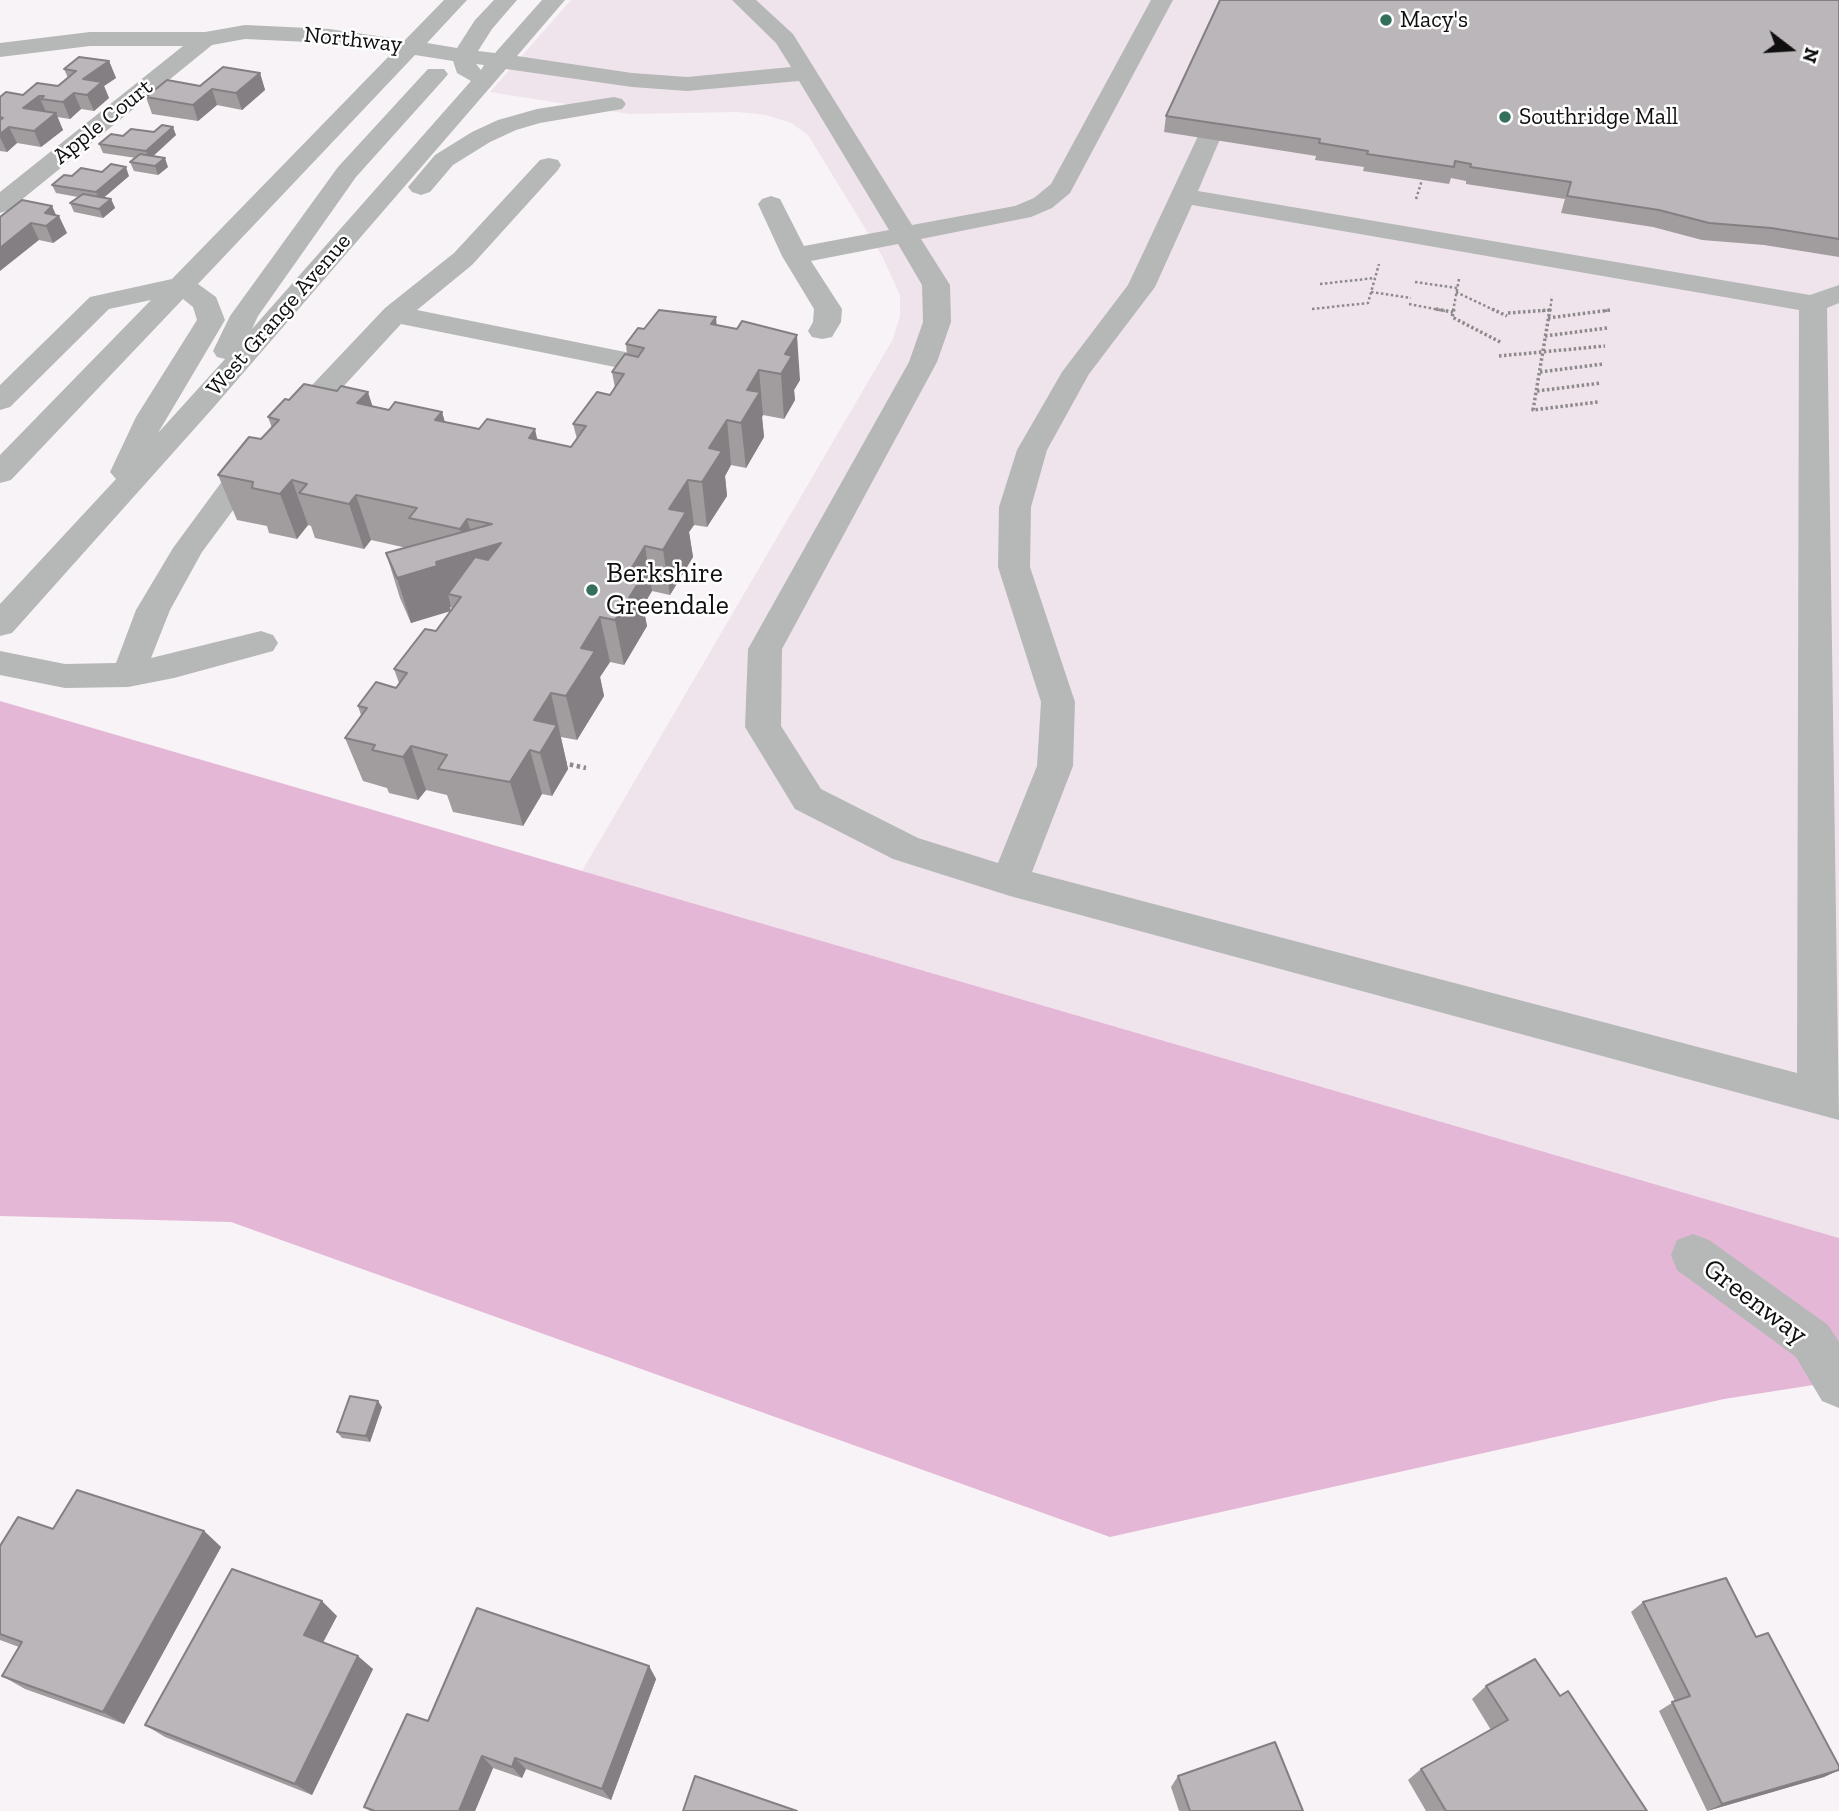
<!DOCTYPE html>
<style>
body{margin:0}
#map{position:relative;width:1839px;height:1811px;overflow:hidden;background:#f8f3f6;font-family:"Zilla Slab",serif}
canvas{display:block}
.north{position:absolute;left:1755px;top:14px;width:70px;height:70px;-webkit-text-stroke:5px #fff;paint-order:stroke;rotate:107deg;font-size:19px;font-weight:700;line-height:28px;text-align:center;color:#100f10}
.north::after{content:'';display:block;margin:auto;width:24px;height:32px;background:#100f10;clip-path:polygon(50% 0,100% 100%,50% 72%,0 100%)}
</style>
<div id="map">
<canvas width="1839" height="1811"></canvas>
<div class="north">N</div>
</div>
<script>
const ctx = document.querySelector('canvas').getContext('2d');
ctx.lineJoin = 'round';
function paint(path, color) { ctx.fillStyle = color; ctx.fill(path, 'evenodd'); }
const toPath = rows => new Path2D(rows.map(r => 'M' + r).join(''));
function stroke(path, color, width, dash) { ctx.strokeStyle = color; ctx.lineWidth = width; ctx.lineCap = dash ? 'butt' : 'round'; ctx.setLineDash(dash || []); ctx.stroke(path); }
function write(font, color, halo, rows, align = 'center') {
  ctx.font = font + ' "Zilla Slab",serif'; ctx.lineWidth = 5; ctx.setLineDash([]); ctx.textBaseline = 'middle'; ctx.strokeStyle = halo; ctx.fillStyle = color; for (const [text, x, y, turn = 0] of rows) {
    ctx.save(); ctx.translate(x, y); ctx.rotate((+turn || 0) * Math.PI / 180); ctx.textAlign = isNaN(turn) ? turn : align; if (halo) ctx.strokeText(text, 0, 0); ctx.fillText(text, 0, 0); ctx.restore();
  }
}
paint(toPath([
 [571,0,1839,0,1839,1238,582,871,893,339,900,316,900,295,882,256,808,135,791,123,766,115,738,112,629,114,490,92]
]), '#efe4ec');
paint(toPath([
 [0,701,1839,1238,1839,1381,1724,1399,1110,1537,231,1222,0,1216]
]), '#e4b7d6');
stroke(toPath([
 [1416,199,1422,180],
 [1415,282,1457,288],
 [1320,284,1375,278],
 [1371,292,1411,298],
 [1456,292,1496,311],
 [1409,304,1445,311],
 [1312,309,1368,303,1379,264],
 [1453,311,1459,279],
 [1542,311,1550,310],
 [1550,311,1552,296],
 [1605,311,1610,310]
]), '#8d8a8c', 2.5, [2.5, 2.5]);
stroke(toPath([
 [1436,309,1453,312],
 [1454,309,1452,317,1502,343],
 [1492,309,1507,316],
 [1550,309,1533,410,1598,402],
 [1508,313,1550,310],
 [1548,318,1610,310],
 [1545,336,1607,328],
 [1499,356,1605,346],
 [1540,372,1603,364],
 [1537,391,1601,383]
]), '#8d8a8c', 3.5, [2.5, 2.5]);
stroke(toPath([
 [563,763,586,768]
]), '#8d8a8c', 4.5, [3.5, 3.5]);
paint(toPath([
 [444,0,467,0,427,43,457,48,475,20,494,0,517,0,492,29,478,51,495,53,542,0,565,0,517,56,632,73,687,77,791,67,776,43,732,0,756,0,793,34,912,225,1015,206,1034,198,1051,184,1151,0,1173,0,1070,193,1052,208,1031,217,921,239,950,285,951,322,937,362,782,649,781,726,821,789,918,838,998,863,1037,766,1041,702,998,567,999,507,1017,450,1062,372,1128,285,1199,134,1208,132,1217,134,1220,139,1198,191,1810,295,1839,285,1839,303,1827,308,1839,1120,1010,896,893,859,795,809,745,727,748,649,909,362,923,322,922,285,898,244,811,261,842,309,841,322,832,337,822,339,812,337,808,331,813,322,814,309,782,256,758,204,762,199,771,196,780,199,804,246,889,230,799,81,687,91,632,87,506,69,213,408,12,633,0,636,0,604,116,479,110,472,136,417,197,320,193,307,183,299,11,480,0,483,0,455,151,300,109,309,10,407,0,410,0,385,90,297,172,279,393,52,329,43,245,39,212,45,9,210,0,213,0,192,183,46,90,46,0,57,0,43,90,32,205,32,245,25,329,29,405,40,444,0],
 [415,55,453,61,457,73,471,81,252,329,258,316,356,177,444,79,448,74,444,69,428,69,338,167,230,316,213,351,217,357,225,359,158,433,225,320,216,297,198,284,415,55],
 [476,64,484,65,481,70,476,64],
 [1192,205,1799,310,1797,1073,1032,872,1073,766,1075,702,1030,567,1031,507,1047,450,1089,374,1155,287,1192,205],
 [614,97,622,99,626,104,622,109,540,123,516,130,490,142,453,165,430,192,421,195,412,192,408,187,435,155,472,132,498,120,537,109,614,97],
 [549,158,558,160,561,165,558,170,472,265,417,310,645,356,649,362,645,368,635,371,401,324,248,490,202,552,170,610,151,658,261,631,273,635,278,643,273,651,174,678,128,687,65,688,0,675,0,651,65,664,116,663,136,610,173,548,226,476,385,308,454,253,540,160,549,158],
 [1693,1234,1709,1240,1828,1325,1839,1342,1839,1408,1822,1401,1796,1357,1677,1270,1671,1255,1677,1240,1693,1234]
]), '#b5b8b7');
paint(toPath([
 [1839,0,1839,257,1764,245,1702,240,1653,227,1561,213,1565,199,1466,184,1466,181,1451,178,1449,184,1363,171,1364,167,1315,160,1316,156,1164,132,1166,116],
 [109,61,116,78,104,86,109,98,94,111,81,109,70,119,57,117,63,130,41,147,17,143,7,152,0,151,0,97,23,95,58,86,68,78,64,69],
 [260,73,265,90,242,110,217,105,198,121,152,114,146,97],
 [176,135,153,156,168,167,158,175,134,171,130,162,136,158,103,153,99,144,123,136],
 [72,176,129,176,103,198,111,199,115,208,103,218,74,212,70,203,78,197,56,193,52,185],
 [56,215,67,233,53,243,39,240,0,217],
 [716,317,716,325,800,380,794,390,795,400,784,419,763,415,762,417,764,437,746,468,731,465,725,476,727,496,707,527,694,525,689,532,693,557,670,595,652,591,643,606,647,626,624,665,610,662,600,677,604,696,577,740,561,737,561,738,568,769,552,796,542,794,523,826,453,812,447,795,426,790,418,800,389,793,387,788,363,781,345,738,361,715,358,706,396,688,399,683,394,669,436,631,452,609,451,607,411,623,400,598,386,553,407,548,371,540,364,549,315,538,311,526,308,525,297,539,269,533,267,526,237,520,218,475,261,439,272,428,268,417,289,400,337,391,373,406,389,410,442,412,445,422,571,447,577,439,573,424,610,395,615,388,612,372,627,355,626,344,644,329],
 [382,1407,370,1442,342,1438,337,1432],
 [53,1529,204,1531,221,1547,124,1724,25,1689,2,1676,19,1647,0,1640,0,1546],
 [1643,1602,1756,1637,1839,1770,1824,1777,1707,1811,1659,1711,1675,1701,1631,1612],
 [337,1616,323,1643,373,1669,312,1795,165,1737,145,1725],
 [649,1666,656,1679,611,1800,526,1769,522,1778,493,1768,475,1811,370,1811,364,1807,428,1721],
 [1486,1686,1560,1696,1647,1811,1426,1811,1408,1780,1421,1769,1491,1730,1472,1699],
 [1178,1776,1303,1811,1179,1811,1171,1787]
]), '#a19d9f');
paint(toPath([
 [109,61,116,78,104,86,109,98,94,111,87,95,83,79],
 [260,73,265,90,242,110,236,93],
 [212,89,217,105,198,121,193,105],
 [74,93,81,109,70,119,63,102],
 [39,96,46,112,23,108],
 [56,113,63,130,41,147,34,131],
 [9,127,17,143,7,152,0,137,0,134],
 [173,127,176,135,149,160,146,151],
 [165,158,168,167,158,175,155,166],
 [126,167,129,176,100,201,96,192],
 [111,199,115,208,103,218,99,209],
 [52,206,57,217,59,216,67,233,53,243,46,226,45,213],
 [31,223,39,240,0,271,0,248],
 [716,317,720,361,711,324],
 [797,335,800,380,794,390,795,400,784,419,781,374,785,354],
 [759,370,763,415,762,417,764,437,746,468,741,423,747,390],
 [368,392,382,436,357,403],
 [442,412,454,457,435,420],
 [727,420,731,465,725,476,727,496,707,527,702,482,709,448],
 [535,429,545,474,529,438],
 [292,480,308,525,297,539,280,494],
 [688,480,694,525,689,532,693,557,670,595,663,550,669,509],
 [356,495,371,540,364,549,349,504],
 [467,519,476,550,501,543,461,597,448,594,451,607,450,607,451,611,411,623,397,578,436,562,467,553,460,529],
 [645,546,652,591,643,606,647,626,624,665,615,620,625,579],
 [600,617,610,662,600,677,604,696,577,740,566,696,581,648],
 [551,693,568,769,552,796,540,753,534,720],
 [411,746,426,790,418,800,403,757],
 [530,750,542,794,523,826,510,782],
 [378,1401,382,1407,370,1442,366,1436],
 [204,1531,221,1547,124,1724,103,1712],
 [322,1601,337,1616,319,1649,304,1635],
 [358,1656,373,1669,312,1795,295,1784],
 [649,1666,656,1679,611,1800,602,1789],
 [482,1756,493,1768,475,1811,459,1811],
 [515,1758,526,1769,522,1778,512,1767],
 [1839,1770,1824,1777,1707,1811,1722,1804]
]), '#837f82');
const building = toPath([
 [1220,0,1839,0,1839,239,1771,228,1709,223,1659,210,1567,196,1571,182,1470,167,1471,164,1455,161,1454,167,1367,154,1368,151,1319,143,1320,139,1166,116,1220,0],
 [79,57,109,61,83,79,102,82,87,95,74,93,63,102,41,99,44,96,39,96,23,108,56,113,34,131,9,127,0,134,0,120,3,118,0,117,0,97,6,92,23,95,37,83,58,86,76,71,64,69,79,57],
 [223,67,260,73,236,93,212,89,193,105,146,97,167,80,200,86,223,67],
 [162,125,173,127,146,151,99,144,111,134,123,136,131,129,154,132,162,125],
 [140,154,165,158,155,166,130,162,140,154],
 [111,164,126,167,96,192,52,185,64,175,72,176,81,168,102,172,111,164],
 [83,194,111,199,99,209,70,203,83,194],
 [22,200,52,206,45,213,59,216,46,226,31,223,0,248,0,217,22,200],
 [659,310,716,317,711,324,737,329,742,321,797,335,785,354,792,356,781,374,759,370,747,390,760,392,741,423,727,420,709,448,722,451,702,482,688,480,669,509,686,512,663,550,645,546,625,579,639,582,615,620,600,617,581,648,595,651,566,696,551,693,534,720,557,725,540,753,530,750,510,782,438,769,447,755,411,746,403,757,372,750,375,745,345,738,367,708,358,706,376,682,396,688,407,673,394,669,425,629,436,631,461,597,448,594,475,557,488,560,501,543,436,562,437,566,397,578,386,553,492,524,467,519,460,529,409,518,417,508,356,495,349,504,299,493,307,484,292,480,280,494,252,488,253,482,218,475,249,437,261,439,279,420,268,417,285,399,289,400,304,384,337,391,341,386,368,392,357,403,389,410,395,402,442,412,435,420,479,429,487,419,535,429,529,438,571,447,586,426,573,424,597,392,610,395,624,374,612,372,625,354,638,357,644,348,626,344,638,328,644,329,659,310],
 [350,1396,378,1401,366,1436,337,1432,350,1396],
 [77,1490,204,1531,103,1712,2,1676,22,1642,0,1634,0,1546,18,1517,53,1529,77,1490],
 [232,1569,322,1601,304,1635,358,1656,295,1784,145,1725,232,1569],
 [1726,1578,1756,1637,1768,1633,1839,1766,1839,1770,1722,1804,1672,1702,1690,1696,1643,1602,1726,1578],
 [477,1608,649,1666,602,1789,515,1758,512,1767,482,1756,459,1811,375,1811,364,1807,407,1714,428,1721,477,1608],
 [1535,1659,1560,1696,1568,1691,1647,1811,1446,1811,1421,1769,1508,1720,1486,1686,1535,1659],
 [1275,1742,1303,1811,1190,1811,1178,1776,1275,1742],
 [695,1776,797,1811,683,1811,695,1776]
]);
paint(building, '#bbb6b9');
stroke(building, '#837f82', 2);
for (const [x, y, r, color] of [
 [1386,20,7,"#32705c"],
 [1505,117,7,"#32705c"],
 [592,590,7,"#32705c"]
]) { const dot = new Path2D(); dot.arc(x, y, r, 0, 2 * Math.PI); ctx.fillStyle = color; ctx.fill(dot); stroke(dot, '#fff', 2.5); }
write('23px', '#100f10', '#fff', [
 ["Macy's",1400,20],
 ["Southridge Mall",1519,117]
], 'left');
write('23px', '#100f10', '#fff', [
 ["Northway",353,40,6],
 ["Apple Court",103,122,-39],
 ["West Grange Avenue",279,315,-49]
]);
write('28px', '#100f10', '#fff', [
 ["Berkshire",606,574],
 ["Greendale",606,606]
], 'left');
write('28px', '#100f10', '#fff', [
 ["Greenway",1755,1302,37]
]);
</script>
